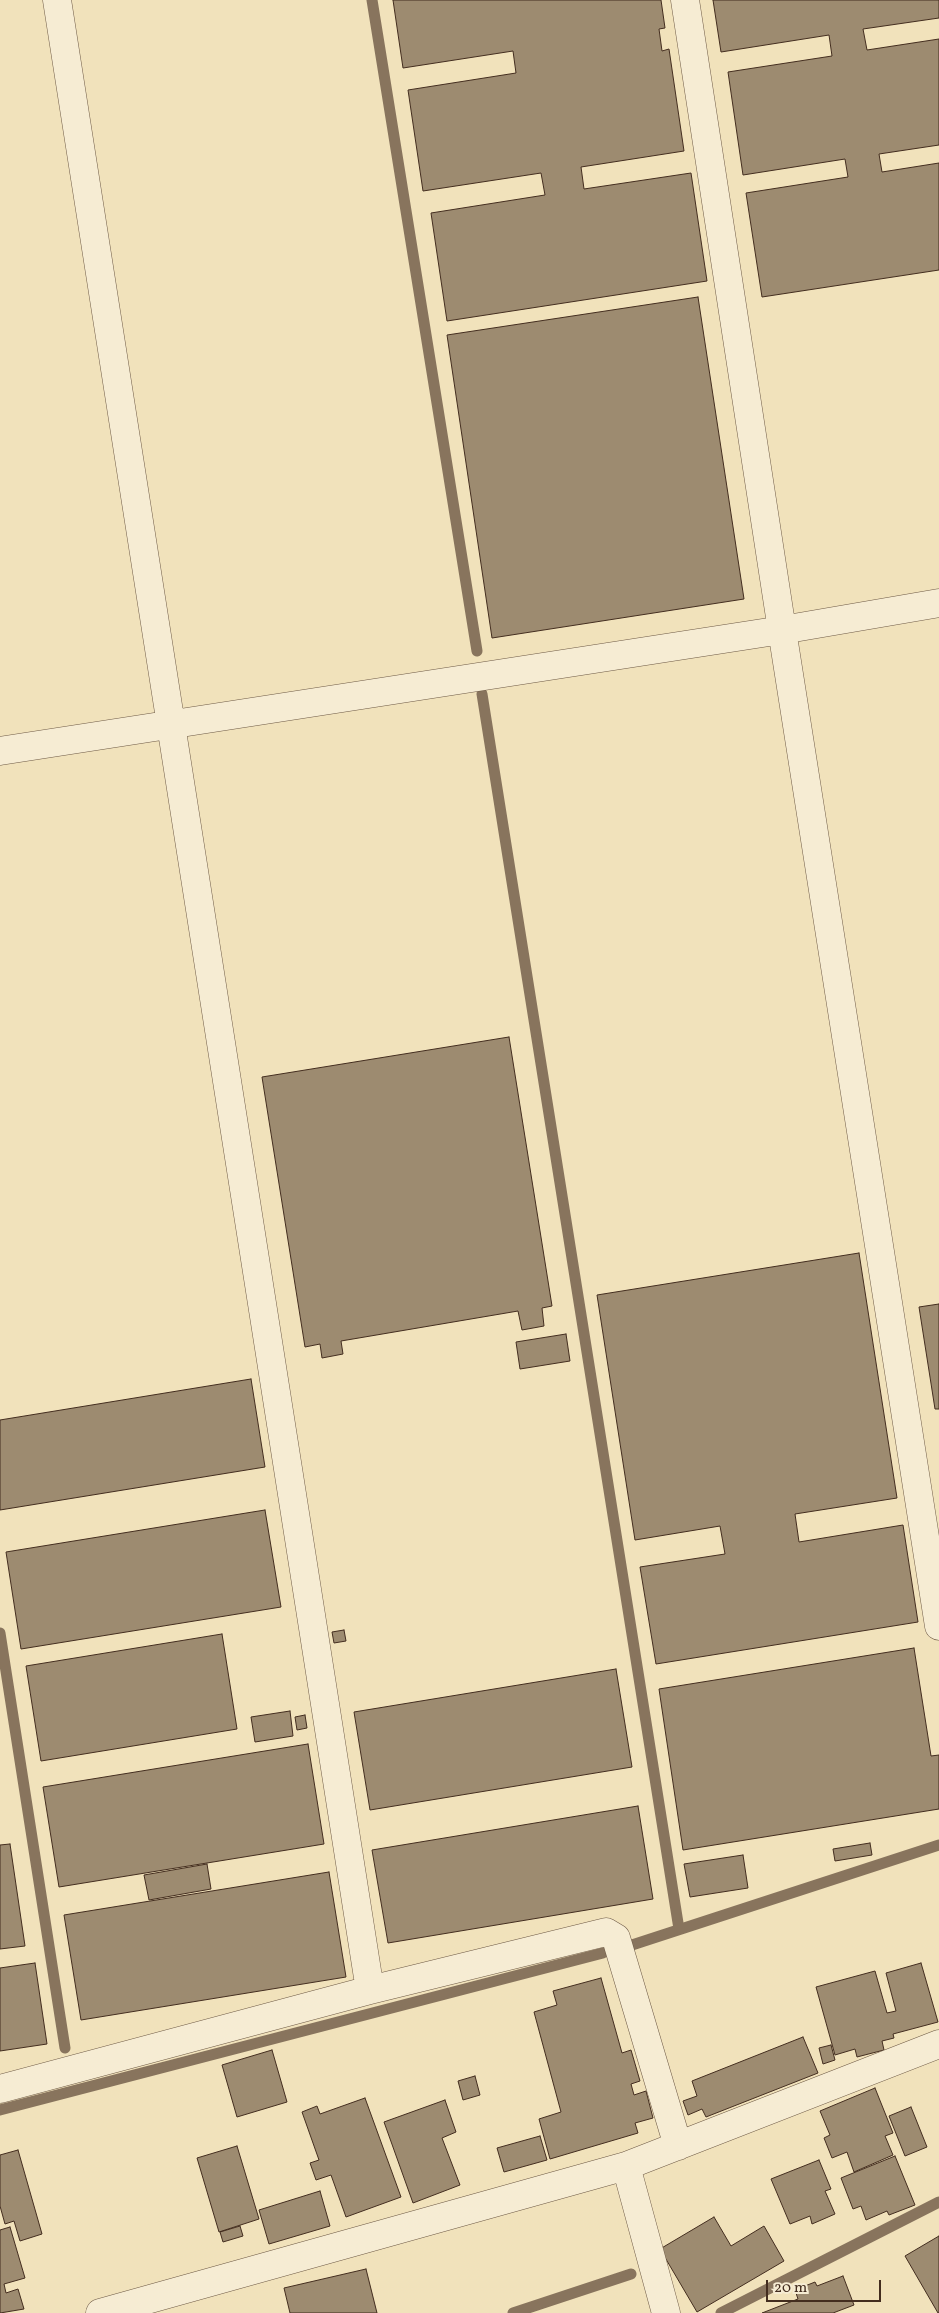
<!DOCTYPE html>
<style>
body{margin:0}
#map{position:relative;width:939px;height:2313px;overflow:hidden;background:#f1e2bb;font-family:Vollkorn,serif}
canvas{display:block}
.scale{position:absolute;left:766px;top:2280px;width:115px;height:22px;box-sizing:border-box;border:2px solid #432d1f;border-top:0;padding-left:6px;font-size:15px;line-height:18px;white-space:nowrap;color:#432d1f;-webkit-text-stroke:4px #f6ecd3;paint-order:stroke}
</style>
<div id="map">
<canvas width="939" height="2313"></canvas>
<div class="scale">20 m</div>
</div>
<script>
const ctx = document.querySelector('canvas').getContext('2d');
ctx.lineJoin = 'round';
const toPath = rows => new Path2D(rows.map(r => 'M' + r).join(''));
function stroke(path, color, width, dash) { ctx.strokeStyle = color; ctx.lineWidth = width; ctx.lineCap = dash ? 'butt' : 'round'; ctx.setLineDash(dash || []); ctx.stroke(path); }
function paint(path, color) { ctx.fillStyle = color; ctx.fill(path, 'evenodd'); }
stroke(toPath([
 [372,0,477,651],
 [482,694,679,1929],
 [0,1633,65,2048],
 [632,1945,939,1845],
 [0,2110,603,1953],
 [513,2313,631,2274],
 [721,2313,939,2202]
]), '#88745d', 11);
const building = toPath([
 [393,0,661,0,665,28,659,29,662,51,669,49,684,151,581,167,584,189,691,173,707,281,447,321,431,213,545,195,541,173,423,191,408,90,516,73,513,51,403,68,393,0],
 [713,0,939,0,939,18,863,29,867,50,939,39,939,145,879,154,882,172,939,163,939,270,762,297,746,193,848,177,845,159,743,175,728,72,832,56,829,35,721,52,713,0],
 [698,297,744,599,492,638,447,335,698,297],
 [509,1037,552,1306,542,1308,544,1326,522,1330,518,1311,341,1341,343,1354,322,1358,320,1344,305,1347,262,1077,509,1037],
 [859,1253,897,1498,795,1514,799,1542,903,1525,918,1622,656,1664,640,1567,725,1554,720,1526,635,1540,597,1295,859,1253],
 [939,1304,939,1409,935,1409,919,1307,939,1304],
 [566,1334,570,1361,520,1369,516,1342,566,1334],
 [251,1379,265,1467,0,1510,0,1420,251,1379],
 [265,1510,281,1607,21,1649,6,1552,265,1510],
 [344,1630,346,1641,334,1643,332,1632,344,1630],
 [222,1634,237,1729,41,1761,26,1666,222,1634],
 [914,1648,931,1756,939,1755,939,1809,683,1850,659,1689,914,1648],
 [616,1669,632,1767,370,1810,354,1712,616,1669],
 [290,1711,293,1736,255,1742,251,1717,290,1711],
 [305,1715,307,1728,297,1730,295,1717,305,1715],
 [308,1744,324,1844,59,1887,43,1787,308,1744],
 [638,1806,653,1899,388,1943,372,1850,638,1806],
 [870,1843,872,1855,835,1861,833,1849,870,1843],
 [10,1844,25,1946,0,1949,0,1845,10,1844],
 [743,1855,748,1888,690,1897,684,1864,743,1855],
 [207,1864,211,1889,149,1900,144,1875,207,1864],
 [329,1872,346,1977,81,2020,64,1915,329,1872],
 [35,1963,47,2044,0,2051,0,1968,35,1963],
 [921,1963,938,2022,893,2034,894,2038,882,2041,884,2050,857,2057,855,2049,835,2055,816,1987,875,1971,887,2013,896,2011,886,1973,921,1963],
 [601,1978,622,2053,631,2050,640,2081,631,2084,634,2095,646,2091,653,2118,635,2123,638,2133,550,2159,539,2119,561,2112,534,2012,557,2005,553,1991,601,1978],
 [803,2037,818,2073,706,2117,702,2109,688,2115,683,2101,697,2096,692,2081,803,2037],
 [831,2045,835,2060,823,2064,819,2048,831,2045],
 [272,2050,287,2102,237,2117,222,2065,272,2050],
 [475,2076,480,2095,463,2100,458,2081,475,2076],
 [875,2088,893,2133,885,2136,893,2155,854,2172,847,2152,832,2158,824,2138,830,2135,820,2111,875,2088],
 [365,2098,401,2197,346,2217,331,2175,316,2180,310,2163,319,2160,302,2112,317,2106,320,2114,365,2098],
 [445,2100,456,2132,442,2138,460,2185,413,2203,384,2122,445,2100],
 [911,2107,927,2147,905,2156,889,2116,911,2107],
 [540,2136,547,2160,504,2172,497,2148,540,2136],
 [237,2146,259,2219,219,2232,197,2158,237,2146],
 [18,2150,42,2234,20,2241,14,2221,5,2224,0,2206,0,2155,18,2150],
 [895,2156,915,2205,889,2215,887,2211,866,2220,861,2206,853,2209,841,2178,895,2156],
 [819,2160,831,2189,825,2191,835,2214,812,2224,810,2216,790,2224,771,2179,819,2160],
 [320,2191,330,2226,269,2244,259,2210,320,2191],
 [714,2217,731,2246,764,2226,784,2261,697,2312,660,2249,714,2217],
 [240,2226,243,2236,223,2242,220,2232,240,2226],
 [10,2227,25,2278,4,2284,6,2293,18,2289,24,2309,0,2313,0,2230,10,2227],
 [939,2236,939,2313,938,2313,905,2256,939,2236],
 [366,2269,377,2313,290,2313,284,2288,366,2269],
 [843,2276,854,2305,833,2313,762,2313,798,2299,795,2290,815,2282,817,2286,843,2276]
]);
paint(building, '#9d8b70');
stroke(building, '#432d1f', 1);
const street = toPath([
 [57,0,370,1990],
 [685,0,782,630,939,1626],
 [0,751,782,630,939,603],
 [0,2089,370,1990,606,1932,616,1938,678,2146],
 [626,2166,666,2313],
 [100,2313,626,2166,939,2044]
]);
stroke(street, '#6e5a46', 29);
stroke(street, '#f6ecd3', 28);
</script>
